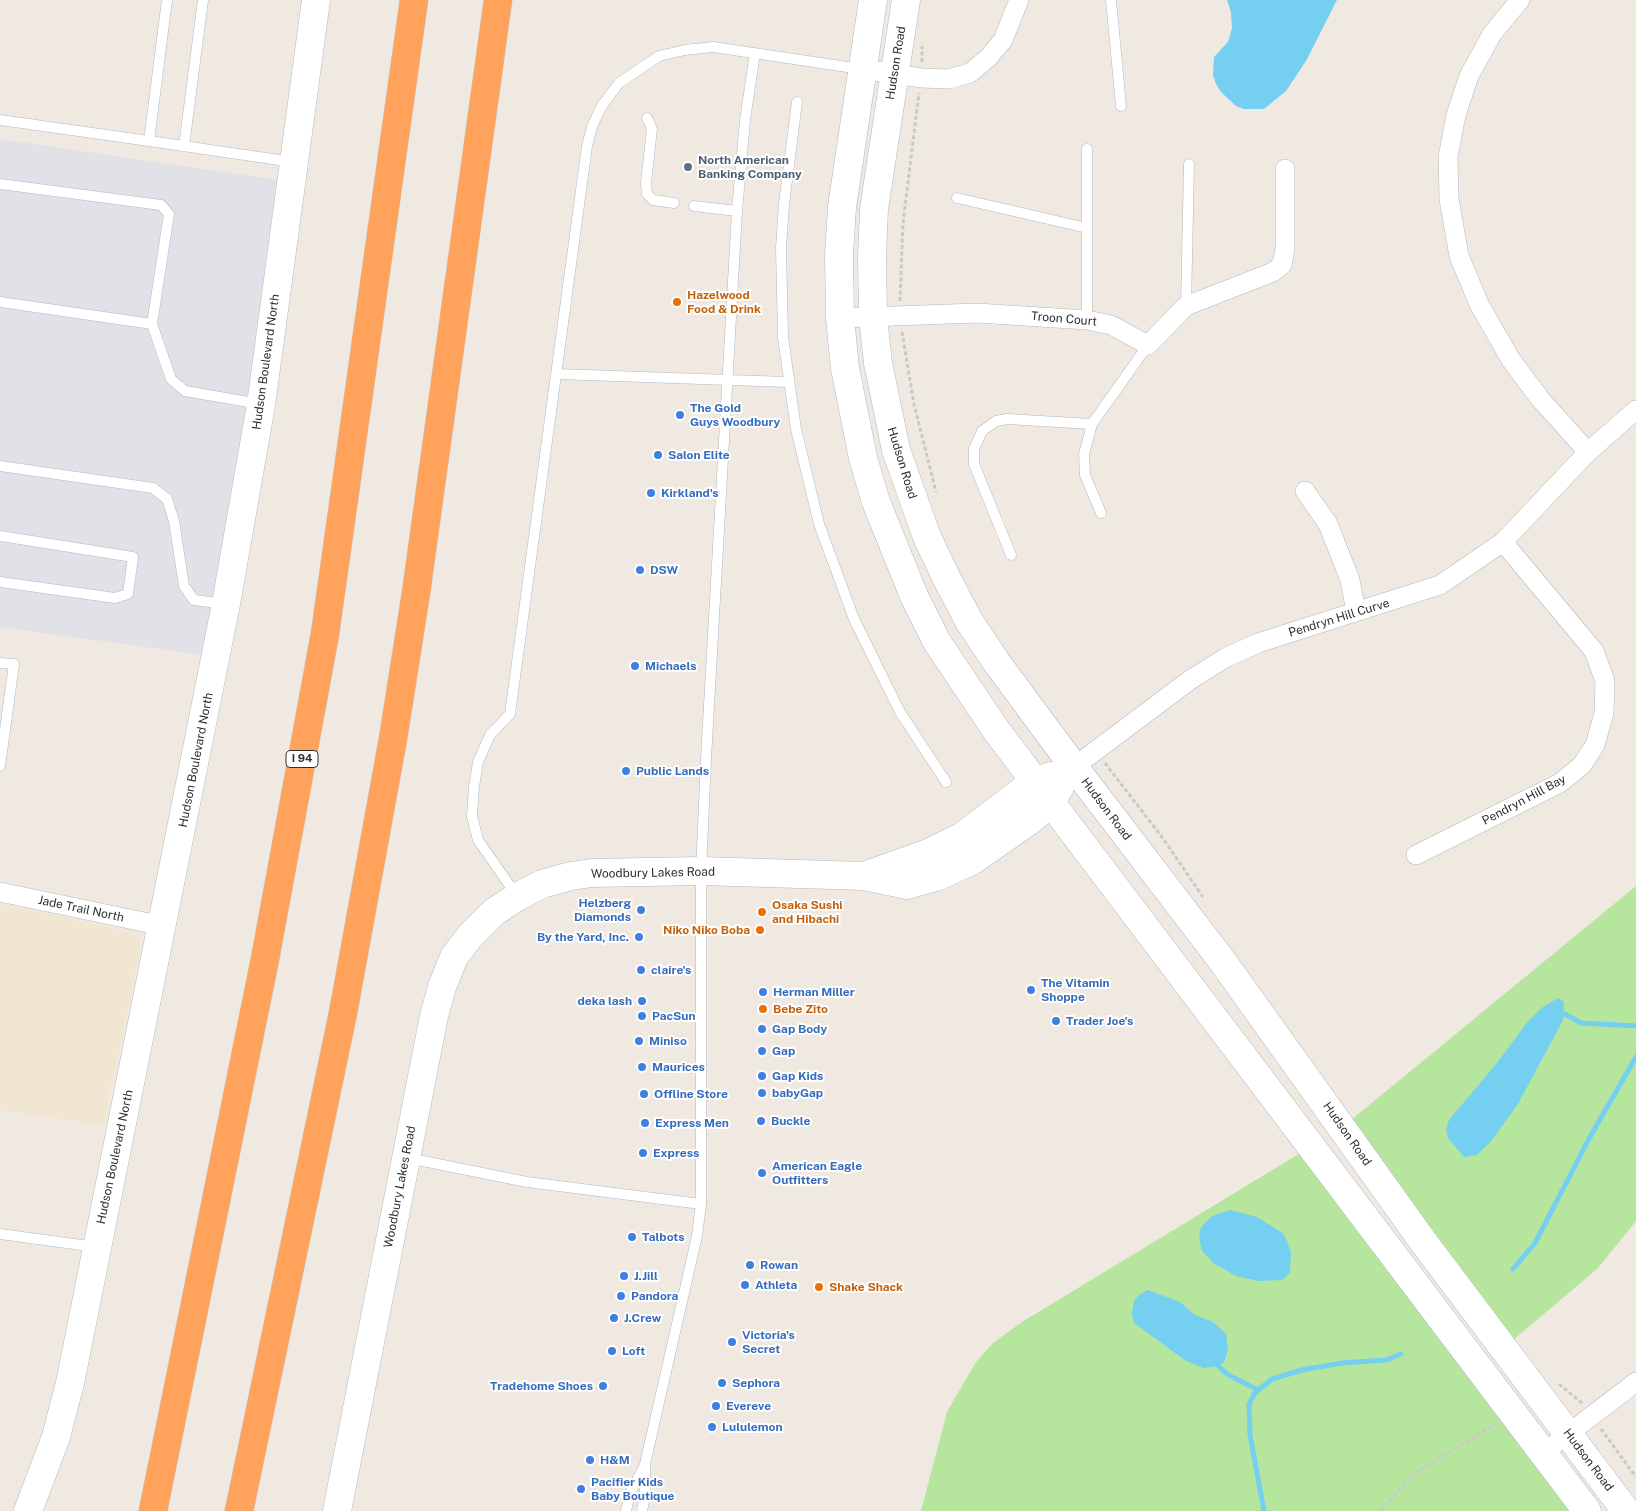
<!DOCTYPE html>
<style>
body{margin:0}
canvas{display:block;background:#efe9e1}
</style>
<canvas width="1636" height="1511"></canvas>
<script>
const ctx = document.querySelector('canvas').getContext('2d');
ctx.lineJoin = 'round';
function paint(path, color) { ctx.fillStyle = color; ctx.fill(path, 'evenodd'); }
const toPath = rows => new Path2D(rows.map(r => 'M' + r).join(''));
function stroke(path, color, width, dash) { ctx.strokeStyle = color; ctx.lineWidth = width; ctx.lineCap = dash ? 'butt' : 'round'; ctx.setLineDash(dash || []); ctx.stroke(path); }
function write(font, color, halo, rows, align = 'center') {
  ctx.font = font + ' "Public Sans",sans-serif'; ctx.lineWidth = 4; ctx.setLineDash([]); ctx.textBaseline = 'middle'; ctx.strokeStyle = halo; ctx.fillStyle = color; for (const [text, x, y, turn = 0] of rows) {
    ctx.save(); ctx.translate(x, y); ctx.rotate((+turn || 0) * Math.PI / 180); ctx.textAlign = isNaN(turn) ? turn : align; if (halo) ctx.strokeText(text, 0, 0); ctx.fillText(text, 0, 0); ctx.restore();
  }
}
paint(toPath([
 [0,139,277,180,243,434,203,655,0,627]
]), '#e3e1e8');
paint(toPath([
 [0,904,126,931,138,939,140,947,139,956,103,1125,0,1110]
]), '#f0e6d1');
paint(toPath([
 [1636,886,1636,1221,1598,1268,1512,1341,1351,1120],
 [1302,1152,1574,1511,921,1511,947,1412,976,1362,993,1343,1022,1322]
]), '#b6e59e');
paint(toPath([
 [1227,0,1337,0,1306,61,1286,91,1264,109,1244,109,1236,106,1221,92,1216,84,1213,75,1214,57,1228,42,1232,28,1231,12],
 [1558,998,1564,1002,1563,1020,1518,1104,1492,1140,1477,1155,1464,1157,1448,1138,1446,1129,1449,1120,1497,1063,1529,1020,1543,1007],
 [1230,1210,1257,1217,1284,1234,1291,1252,1290,1273,1282,1280,1259,1281,1236,1276,1213,1263,1202,1251,1199,1237,1201,1227,1212,1216],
 [1148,1290,1180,1302,1195,1315,1213,1322,1226,1334,1228,1350,1224,1362,1218,1366,1204,1368,1186,1361,1134,1323,1132,1314,1134,1301,1139,1295]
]), '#75cff0');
stroke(toPath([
 [1565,1014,1581,1023,1636,1026],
 [1513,1269,1535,1243,1591,1135,1636,1057],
 [1218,1366,1227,1374,1258,1390],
 [1264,1511,1250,1435,1249,1404,1255,1393,1272,1379,1302,1370,1342,1363,1386,1360,1401,1354]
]), '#75cff0', 5);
const lane = toPath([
 [167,0,149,141,293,162],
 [1111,0,1121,106],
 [797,102,784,204,781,248,783,337,796,429,819,524,854,619,900,712,946,782],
 [647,118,652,129,646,183,647,194,653,200,674,203],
 [0,120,149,141],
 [184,146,203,0],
 [0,184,161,205,169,214,152,324],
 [957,198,1087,228],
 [694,206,737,211],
 [0,302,152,324,171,379,185,391,260,404],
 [1186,306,1189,164],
 [1087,320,1087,149],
 [556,374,788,382],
 [0,466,153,488,167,499,174,521,184,586,194,600,225,604],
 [1101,513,1085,475,1084,454,1092,424,1148,345],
 [0,536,133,557,128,594,115,598,0,582],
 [1011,555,974,464,974,449,982,431,996,421,1007,419,1092,424],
 [0,663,14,664,0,766],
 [517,896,478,840,472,816,474,787,478,762,490,735,510,714,587,146,592,127,601,107,619,83,659,56,685,50,713,47,861,69],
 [408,1158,527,1182,701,1204],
 [0,1234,96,1247],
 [626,1511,630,1493,645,1465],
 [642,1511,645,1496,645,1464,697,1236,701,1204,701,871,706,759,737,211,745,120,755,53]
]);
const street = toPath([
 [1520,0,1492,34,1469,76,1456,115,1448,157,1449,199,1459,256,1479,304,1511,360,1541,400,1588,452],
 [863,69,921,78,949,79,970,73,988,58,1003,40,1019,0],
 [840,318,977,313,1087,320,1111,325,1148,345,1186,306,1273,272,1282,265,1285,249,1285,169],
 [1305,491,1328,524,1350,580,1356,612],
 [1074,767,1190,680,1225,658,1258,643,1440,585,1503,542,1588,452,1636,410],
 [1416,855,1560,783,1582,765,1595,745,1604,713,1605,681,1594,651,1503,542],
 [0,892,163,926],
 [1543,1453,1636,1382]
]);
const secondary = toPath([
 [873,0,842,207,839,254,840,318,845,368,863,458,876,502,914,596,937,642,996,730,1587,1511],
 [906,0,874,209,872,257,873,317,878,363,896,450,927,537,946,577,969,621,997,663,1074,767,1223,962,1422,1240,1626,1511],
 [864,876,926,854,963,836,1034,782,1051,776],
 [28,1511,56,1437,70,1383,226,604,261,405,316,0],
 [337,1511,434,1016,442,987,454,957,470,936,494,912,517,897,542,884,571,876,592,873,701,871,864,876,907,885,939,876,973,860,1029,821,1050,803,1060,787]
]);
const highway = toPath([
 [153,1511,265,959,325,634,414,0],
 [239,1511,343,1013,393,739,416,593,498,0]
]);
stroke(lane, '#b4b7c1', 11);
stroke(street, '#b4b7c1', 20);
stroke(secondary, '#b4b7c1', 29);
stroke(highway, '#c9c9c9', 29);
stroke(toPath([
 [922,62,922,46],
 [900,301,903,223,919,93],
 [902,332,914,404,936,492],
 [1105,763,1162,837,1203,897],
 [1559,1384,1583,1404],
 [1601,1429,1636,1477],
 [1381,1511,1411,1476,1495,1424]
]), '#c9c9c9', 3, [4, 2.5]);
stroke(lane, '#fff', 10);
stroke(street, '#fff', 19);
stroke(secondary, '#fff', 28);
stroke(highway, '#ffa35c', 28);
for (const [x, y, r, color] of [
 [688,167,5,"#5c6f8a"],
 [677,302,5,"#e8710a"],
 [680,415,5,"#3f7fe0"],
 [658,455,5,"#3f7fe0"],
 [651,493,5,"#3f7fe0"],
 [640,570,5,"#3f7fe0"],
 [635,666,5,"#3f7fe0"],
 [626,771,5,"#3f7fe0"],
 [641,910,5,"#3f7fe0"],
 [762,912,5,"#e8710a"],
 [760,930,5,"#e8710a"],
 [639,937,5,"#3f7fe0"],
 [641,970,5,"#3f7fe0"],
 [1031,990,5,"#3f7fe0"],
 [763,992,5,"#3f7fe0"],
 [642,1001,5,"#3f7fe0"],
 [763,1009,5,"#e8710a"],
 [642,1016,5,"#3f7fe0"],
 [1056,1021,5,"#3f7fe0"],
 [762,1029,5,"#3f7fe0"],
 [639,1041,5,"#3f7fe0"],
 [762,1051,5,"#3f7fe0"],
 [642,1067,5,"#3f7fe0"],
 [762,1076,5,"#3f7fe0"],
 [762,1093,5,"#3f7fe0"],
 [644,1094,5,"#3f7fe0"],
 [761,1121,5,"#3f7fe0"],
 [645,1123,5,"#3f7fe0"],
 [643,1153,5,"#3f7fe0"],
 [762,1173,5,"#3f7fe0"],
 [632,1237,5,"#3f7fe0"],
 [750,1265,5,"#3f7fe0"],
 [624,1276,5,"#3f7fe0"],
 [745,1285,5,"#3f7fe0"],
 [819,1287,5,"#e8710a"],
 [621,1296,5,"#3f7fe0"],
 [614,1318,5,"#3f7fe0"],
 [732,1342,5,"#3f7fe0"],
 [612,1351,5,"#3f7fe0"],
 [722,1383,5,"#3f7fe0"],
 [603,1386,5,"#3f7fe0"],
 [716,1406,5,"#3f7fe0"],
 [712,1427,5,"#3f7fe0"],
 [590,1460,5,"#3f7fe0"],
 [581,1489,5,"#3f7fe0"]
]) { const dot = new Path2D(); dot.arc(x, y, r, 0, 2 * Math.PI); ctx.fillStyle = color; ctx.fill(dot); stroke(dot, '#fff', 2); }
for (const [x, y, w] of [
 [302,759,32]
]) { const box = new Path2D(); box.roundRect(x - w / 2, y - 8.5, w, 17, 4); ctx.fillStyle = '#fff'; ctx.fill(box); stroke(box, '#2e2e2e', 1); }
write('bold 11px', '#2e2e2e', null, [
 ["I 94",302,759]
]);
write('12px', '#2e2e2e', '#fff', [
 ["Hudson Road",896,63,-81],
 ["Troon Court",1064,319,5],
 ["Hudson Boulevard North",266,362,-82],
 ["Hudson Road",902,463,73],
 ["Pendryn Hill Curve",1339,618,-17],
 ["Hudson Boulevard North",196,760,-79],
 ["Pendryn Hill Bay",1524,800,-28],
 ["Hudson Road",1106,809,53],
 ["Woodbury Lakes Road",653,873,-1],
 ["Jade Trail North",81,909,12],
 ["Hudson Road",1347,1134,55],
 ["Hudson Boulevard North",115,1157,-78],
 ["Woodbury Lakes Road",400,1187,-79],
 ["Hudson Road",1588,1460,53]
]);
write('bold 12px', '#4e5e75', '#fff', [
 ["North American",698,160],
 ["Banking Company",698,174]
], 'left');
write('bold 12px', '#c56008', '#fff', [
 ["Hazelwood",687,295],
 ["Food & Drink",687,309],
 ["Osaka Sushi",772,905],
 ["and Hibachi",772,919],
 ["Niko Niko Boba",750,930,"right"],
 ["Bebe Zito",773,1009],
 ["Shake Shack",829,1287]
], 'left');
write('bold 12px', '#366cbe', '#fff', [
 ["The Gold",690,408],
 ["Guys Woodbury",690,422],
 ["Salon Elite",668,455],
 ["Kirkland's",661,493],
 ["DSW",650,570],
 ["Michaels",645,666],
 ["Public Lands",636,771],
 ["Helzberg",631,903,"right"],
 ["Diamonds",631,917,"right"],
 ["By the Yard, Inc.",629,937,"right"],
 ["claire's",651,970],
 ["The Vitamin",1041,983],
 ["Shoppe",1041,997],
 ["Herman Miller",773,992],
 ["deka lash",632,1001,"right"],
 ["PacSun",652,1016],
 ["Trader Joe's",1066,1021],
 ["Gap Body",772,1029],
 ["Miniso",649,1041],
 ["Gap",772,1051],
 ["Maurices",652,1067],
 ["Gap Kids",772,1076],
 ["babyGap",772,1093],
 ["Offline Store",654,1094],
 ["Buckle",771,1121],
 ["Express Men",655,1123],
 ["Express",653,1153],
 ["American Eagle",772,1166],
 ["Outfitters",772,1180],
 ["Talbots",642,1237],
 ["Rowan",760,1265],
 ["J.Jill",634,1276],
 ["Athleta",755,1285],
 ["Pandora",631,1296],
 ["J.Crew",624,1318],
 ["Victoria's",742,1335],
 ["Secret",742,1349],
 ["Loft",622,1351],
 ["Sephora",732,1383],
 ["Tradehome Shoes",593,1386,"right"],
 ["Evereve",726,1406],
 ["Lululemon",722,1427],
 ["H&M",600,1460],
 ["Pacifier Kids",591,1482],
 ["Baby Boutique",591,1496]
], 'left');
</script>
